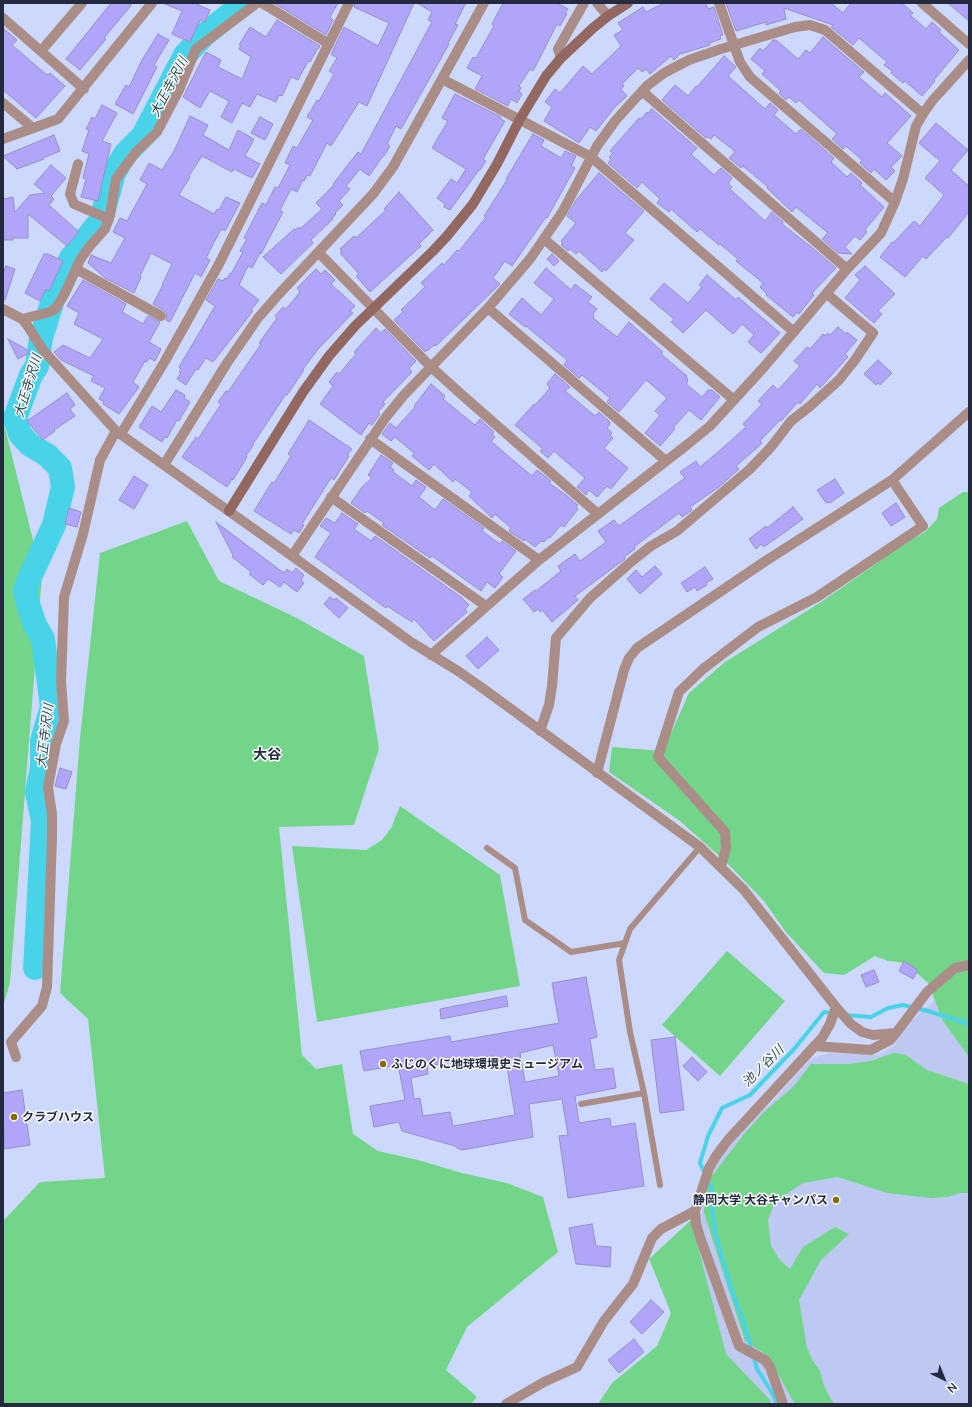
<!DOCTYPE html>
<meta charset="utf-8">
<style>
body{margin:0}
#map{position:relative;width:972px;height:1407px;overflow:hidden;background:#cdd9fc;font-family:Lato,sans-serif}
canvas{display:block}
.frame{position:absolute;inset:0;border:4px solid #232a40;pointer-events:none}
.north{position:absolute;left:924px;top:1359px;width:40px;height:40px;-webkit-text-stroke:3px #fbfbfb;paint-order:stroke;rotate:137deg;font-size:11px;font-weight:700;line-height:16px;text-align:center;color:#232a40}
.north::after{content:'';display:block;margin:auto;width:14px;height:18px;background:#232a40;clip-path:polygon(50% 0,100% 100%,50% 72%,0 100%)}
</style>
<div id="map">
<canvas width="972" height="1407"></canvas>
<div class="frame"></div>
<div class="north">N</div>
</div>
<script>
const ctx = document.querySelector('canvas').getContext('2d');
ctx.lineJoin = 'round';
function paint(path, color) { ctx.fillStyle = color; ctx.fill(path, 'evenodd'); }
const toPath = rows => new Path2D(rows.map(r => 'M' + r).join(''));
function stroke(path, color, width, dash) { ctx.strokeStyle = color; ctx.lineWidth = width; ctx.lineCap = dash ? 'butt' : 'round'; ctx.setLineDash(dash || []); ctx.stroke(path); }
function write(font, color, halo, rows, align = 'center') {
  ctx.font = font + ' Lato,"Noto Sans JP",sans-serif'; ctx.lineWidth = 3; ctx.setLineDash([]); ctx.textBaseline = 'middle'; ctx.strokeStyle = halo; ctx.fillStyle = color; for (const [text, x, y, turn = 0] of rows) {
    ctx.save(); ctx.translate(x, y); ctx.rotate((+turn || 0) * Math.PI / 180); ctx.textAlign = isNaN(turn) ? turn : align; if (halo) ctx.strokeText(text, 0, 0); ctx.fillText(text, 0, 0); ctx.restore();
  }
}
paint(toPath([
 [969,985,969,1404,624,1404,674,1327,693,1221,701,1214,706,1185,718,1157,725,1152,753,1118,775,1099,804,1066,813,1058,828,1053,878,1055,892,1047,912,1021,944,991]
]), '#bdc9f0');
paint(toPath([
 [3,420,42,576,10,983,3,1006],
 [963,492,969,492,969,1057,943,1021,928,983,906,963,888,961,875,956,844,975,824,973,785,931,764,901,727,863,680,821,609,772,612,747,663,751,689,693,725,662,821,602,876,564,896,548,925,532,937,519,939,508],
 [187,521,219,581,295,617,364,656,379,749,354,825,279,827,302,1055,316,1069,342,1064,353,1134,378,1151,418,1160,462,1173,507,1183,543,1197,558,1252,467,1327,446,1370,477,1397,471,1404,3,1404,3,1221,40,1182,105,1178,88,1019,60,993,80,738,100,553],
 [400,806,500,875,520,986,317,1022,292,846,366,850,382,840,391,828],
 [727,951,785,1001,720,1076,662,1025],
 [893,1053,906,1055,927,1070,969,1084,969,1193,960,1193,947,1197,931,1198,887,1193,838,1177,803,1183,783,1196,774,1205,768,1219,771,1246,779,1259,790,1269,803,1247,835,1227,849,1234,821,1260,799,1300,807,1348,813,1361,820,1371,823,1383,831,1400,836,1404,795,1404,767,1355,745,1341,704,1213,705,1185,744,1134,764,1112,794,1086,811,1064,849,1064,871,1061],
 [691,1220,726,1354,770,1400,771,1404,598,1404,612,1383,657,1346,671,1313,649,1259]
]), '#73d58a');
stroke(toPath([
 [845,1015,871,1017,888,1008,903,1005,928,1011,969,1024],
 [777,1404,771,1391,757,1369,744,1323,732,1291,723,1262,714,1227,711,1187,700,1163,708,1136,722,1108,750,1095,795,1048,824,1012,832,1013]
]), '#48d3e8', 4);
stroke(toPath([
 [35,968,43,821,37,792,42,768,42,741,52,707,43,639,35,625,29,607,25,591,30,577,54,525,63,487,60,468,47,455,30,445,20,434,15,418,31,375,37,366,41,338,57,287,71,258,101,220,114,173,125,154,143,136,185,55,204,35,244,3]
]), '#48d3e8', 24);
const building = toPath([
 [111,3,133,3,104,38,106,39,80,70,66,59,111,3],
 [163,3,194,3,210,10,205,22,200,20,190,42,172,34,182,11,163,3],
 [274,3,338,3,330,17,333,20,326,35,274,3],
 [355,3,414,3,367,106,359,102,331,146,327,143,310,176,307,175,304,181,303,180,297,192,291,189,280,210,283,212,261,254,260,253,252,268,248,266,239,285,259,300,251,310,253,311,213,362,206,358,198,370,196,369,186,385,177,379,181,373,179,372,181,369,179,367,215,306,206,300,218,279,223,281,225,278,227,279,230,273,231,274,243,252,240,251,247,239,244,238,262,203,266,205,275,187,278,188,290,165,285,163,293,146,297,148,313,120,307,117,317,100,319,101,334,74,329,71,337,58,331,54,344,27,378,46,389,23,354,7,355,3],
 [417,3,466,3,455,24,458,25,448,43,449,44,401,129,396,126,387,144,390,146,384,156,383,156,369,176,360,169,346,186,350,189,339,201,343,205,335,213,336,214,332,218,333,219,311,240,313,243,281,274,263,257,294,229,295,230,299,227,300,229,322,209,316,203,334,185,333,184,358,152,361,154,432,22,428,20,432,12,417,3],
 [503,3,557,3,568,9,565,13,567,14,560,26,557,24,533,71,530,69,519,86,521,88,519,92,522,94,517,103,511,99,508,106,475,89,482,76,467,68,473,57,476,58,494,26,492,24,503,3],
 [664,3,706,3,708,9,714,7,723,35,720,36,721,39,709,43,710,45,680,54,674,60,671,56,650,74,646,69,642,72,638,68,622,84,624,86,621,89,627,96,615,107,596,131,590,127,579,143,544,121,552,107,545,102,555,89,560,93,583,66,592,74,621,46,614,35,623,30,618,23,643,7,646,12,664,3],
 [726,3,831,3,843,13,851,3,902,3,913,13,910,15,926,29,932,22,941,30,939,32,959,50,934,80,935,81,922,96,905,81,903,83,891,73,892,71,884,65,887,62,859,38,853,45,831,27,833,25,784,8,786,19,766,25,766,22,736,31,726,3],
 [948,3,969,3,969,21,948,3],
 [277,20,320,46,319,48,318,48,310,62,308,61,298,80,291,77,282,96,279,95,276,102,257,94,250,107,242,103,232,123,221,117,229,101,210,91,200,108,183,97,206,52,221,60,218,67,242,79,251,57,239,49,241,45,239,45,250,27,266,37,277,20],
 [3,28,17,40,12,45,47,75,50,73,65,86,36,118,3,90,3,28],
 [158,34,169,40,154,65,157,67,133,114,115,104,126,85,129,87,142,60,158,34],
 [823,37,864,72,859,77,882,97,885,93,911,116,887,143,902,156,891,167,895,171,886,180,874,169,871,173,860,163,862,160,846,146,843,149,832,139,837,134,799,100,796,103,789,97,786,100,779,93,781,91,762,74,765,71,751,59,760,48,763,51,773,40,776,40,798,59,806,50,810,53,823,37],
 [724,56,736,67,728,76,765,109,770,103,778,110,774,115,796,134,801,129,834,158,831,162,847,177,851,173,862,183,860,185,884,207,865,230,867,232,860,240,855,236,845,247,852,254,838,253,822,239,828,233,796,207,792,212,767,188,768,187,743,166,741,168,729,158,735,152,732,149,714,135,711,139,708,137,706,138,662,100,675,85,688,96,696,86,697,87,724,56],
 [455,94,501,117,500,119,505,121,483,159,486,161,480,170,479,170,450,210,444,207,445,204,437,198,451,179,457,183,466,169,432,148,448,121,442,118,455,94],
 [102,105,117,113,102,141,111,144,98,201,81,197,86,179,83,178,89,154,82,151,89,130,86,129,92,117,95,119,102,105],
 [652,109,697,148,691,154,714,175,721,168,732,178,728,184,732,187,730,189,765,221,772,212,783,222,782,224,814,249,836,268,812,293,814,295,799,314,797,312,793,317,766,295,767,294,760,287,763,283,736,261,738,259,720,244,719,245,700,229,697,232,671,209,669,212,657,203,660,199,642,182,637,188,608,163,611,159,609,157,613,153,610,151,639,118,641,119,647,112,648,113,652,109],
 [190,116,208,125,203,135,229,150,238,130,254,139,245,156,260,164,252,178,234,169,232,172,202,156,189,176,190,177,179,195,214,214,217,209,219,210,226,197,240,203,225,231,221,229,206,258,210,260,201,277,195,273,170,322,166,320,167,316,166,312,153,304,163,285,162,285,172,264,151,253,140,276,141,277,134,293,105,278,88,263,91,255,111,263,125,238,113,232,120,218,127,221,147,184,140,180,149,163,162,170,174,151,190,116],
 [260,117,273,124,265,140,251,133,260,117],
 [936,123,968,150,951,170,969,186,969,212,948,238,947,237,926,259,923,256,905,277,880,257,892,242,893,243,914,221,920,226,944,195,925,178,940,161,919,143,936,123],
 [533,134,544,140,541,146,561,158,565,151,576,156,571,166,575,168,547,218,546,217,512,266,505,261,493,278,500,284,436,346,434,345,427,351,426,350,425,352,394,320,403,312,401,310,425,287,421,283,442,263,444,265,457,250,459,251,486,217,484,216,507,180,506,179,533,134],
 [54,135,60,151,43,158,44,159,17,169,3,156,54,135],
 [51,165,66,178,51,196,54,199,49,205,79,232,67,246,28,214,28,238,13,238,13,240,3,240,3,199,13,197,15,212,30,195,45,193,34,184,51,165],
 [599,173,644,211,625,233,634,240,606,271,604,269,602,272,579,251,576,254,570,249,568,251,561,245,563,243,561,241,576,223,567,216,576,200,599,173],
 [399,192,433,230,419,244,421,246,370,292,356,276,359,274,340,253,342,252,340,249,354,236,356,238,386,210,384,209,399,192],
 [44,254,48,254,63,261,49,291,46,289,40,301,25,293,44,254],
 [552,254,559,261,554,266,547,259,552,254],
 [6,266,15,269,5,300,3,300,3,273,6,266],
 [865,266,895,294,878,311,882,314,874,323,845,298,860,280,855,275,865,266],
 [546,268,571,290,575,284,592,297,588,302,597,309,593,314,594,316,593,318,617,337,629,322,663,352,661,354,687,376,686,377,688,379,687,381,688,382,686,384,702,397,708,390,712,390,720,397,701,420,689,410,673,428,675,429,660,446,645,433,660,415,655,411,667,398,646,380,619,412,607,402,610,398,582,375,579,378,564,365,567,360,526,326,525,327,509,314,522,298,541,315,554,299,534,283,546,268],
 [316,269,321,274,325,270,335,280,331,284,355,306,350,311,353,313,319,348,303,369,304,370,287,395,286,394,253,444,254,444,246,456,247,457,233,480,232,479,227,487,182,457,196,437,198,439,221,404,218,402,226,391,228,392,261,344,259,343,277,318,275,316,283,307,286,309,300,292,297,288,316,269],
 [707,275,736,300,738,297,780,333,761,353,748,342,754,335,742,324,733,334,706,310,683,333,671,322,674,319,650,299,664,283,688,303,702,287,699,285,707,275],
 [83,280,126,304,122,312,143,324,148,316,160,322,149,342,161,349,155,361,149,358,147,362,145,361,133,382,139,387,119,414,103,404,104,402,99,399,105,388,91,381,94,376,61,360,54,352,63,345,90,358,103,339,74,324,79,313,67,306,83,280],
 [838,327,846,334,847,332,857,340,845,354,848,357,820,388,817,384,800,404,798,402,781,421,780,420,760,441,762,443,758,447,736,466,739,469,719,487,690,507,692,510,691,511,682,517,679,513,634,547,635,549,624,557,625,559,575,596,578,600,552,622,542,610,540,612,538,609,534,612,523,599,535,590,536,591,561,571,558,566,575,554,580,561,606,542,598,531,614,520,619,526,685,478,680,472,696,461,700,467,718,452,746,427,743,424,762,404,758,401,773,385,778,390,800,366,794,361,807,347,810,349,823,334,825,336,828,333,830,335,838,327],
 [376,328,381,333,385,329,416,361,409,368,412,372,383,402,385,404,378,412,380,414,372,425,369,423,361,435,320,404,333,386,329,382,337,372,339,374,356,354,354,352,376,328],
 [8,339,31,352,18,359,8,339],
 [878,360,892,373,880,385,878,383,876,385,864,374,878,360],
 [555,374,570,387,565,391,595,416,599,412,610,422,609,423,610,424,607,428,612,433,610,435,613,438,604,448,628,468,611,489,607,486,597,497,589,490,586,495,577,487,585,478,554,451,548,458,540,451,543,449,515,425,534,404,535,405,550,388,547,384,555,374],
 [431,384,445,396,443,399,475,425,480,419,494,432,492,434,495,437,491,441,508,456,532,476,537,470,551,481,549,483,566,495,578,505,576,507,578,509,564,527,561,525,550,538,549,537,544,542,541,541,535,547,525,539,524,541,509,531,511,528,495,514,492,518,469,496,472,492,455,479,453,482,434,464,429,470,412,456,414,453,395,437,391,441,382,434,390,423,396,428,415,407,414,406,431,384],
 [176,390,185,395,184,398,190,402,179,421,177,420,167,438,165,437,162,442,139,427,152,406,161,412,176,390],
 [67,393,75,405,70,409,75,416,54,430,55,431,43,440,27,421,67,393],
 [309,420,352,449,347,455,349,456,334,480,331,478,302,524,304,525,299,533,294,530,291,534,254,511,272,482,274,483,291,456,288,454,309,420],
 [381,455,393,463,390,467,394,470,393,472,412,486,416,480,426,487,419,497,435,510,443,499,484,528,482,531,500,544,502,541,516,551,499,574,503,577,495,588,487,582,481,591,432,556,430,558,382,525,384,523,367,511,365,513,351,503,362,487,372,478,368,475,381,455],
 [134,476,148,485,134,509,119,500,134,476],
 [835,479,844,493,830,503,829,502,826,503,817,490,835,479],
 [896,503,905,517,891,526,882,513,896,503],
 [793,507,803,519,764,547,761,544,756,549,749,539,766,526,767,528,793,507],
 [69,508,81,512,77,527,65,524,69,508],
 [342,513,358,524,354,529,371,541,375,536,461,597,469,605,465,609,467,612,434,641,414,619,412,622,387,606,386,608,315,557,331,533,320,526,326,518,335,523,342,513],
 [216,522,284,573,287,569,292,573,296,568,304,575,301,580,304,583,297,592,284,582,280,587,268,579,263,585,249,574,251,572,232,557,233,555,216,522],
 [655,566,662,574,640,594,627,579,636,570,642,577,655,566],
 [705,567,713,579,706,583,707,585,697,591,695,587,687,592,681,583,705,567],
 [330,597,334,600,336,598,348,608,339,618,324,604,330,597],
 [487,637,499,650,478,669,466,656,487,637],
 [60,768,72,772,66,789,55,786,60,768],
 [904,961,918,970,913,979,899,971,904,961],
 [874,970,879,982,866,987,861,975,874,970],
 [586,977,597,1037,590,1039,595,1070,613,1068,616,1088,575,1096,579,1123,610,1118,611,1127,635,1123,644,1186,568,1198,559,1136,568,1135,562,1099,529,1104,533,1137,462,1150,457,1148,455,1146,402,1131,399,1122,374,1127,370,1106,405,1100,398,1065,364,1071,360,1051,450,1036,451,1042,559,1023,552,983,586,977],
 [553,1045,559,1076,525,1082,520,1053,553,1045],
 [492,1056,495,1069,507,1067,515,1115,453,1126,450,1112,423,1116,420,1098,414,1099,411,1078,428,1074,427,1066,492,1056],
 [506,996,508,1006,441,1019,440,1009,506,996],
 [675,1037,684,1110,660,1113,651,1040,675,1037],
 [692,1057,707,1072,698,1081,683,1066,692,1057],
 [22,1090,30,1145,4,1149,3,1093,22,1090],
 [592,1224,596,1246,611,1247,610,1267,576,1264,569,1228,592,1224],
 [651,1300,664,1312,642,1334,630,1322,651,1300],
 [634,1339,644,1352,619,1373,608,1360,634,1339]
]);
paint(building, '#b1a5f9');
stroke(building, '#968fc7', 1);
stroke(toPath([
 [487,848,515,868,525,920,571,952,625,943],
 [581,1104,644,1093],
 [660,1185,644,1093,630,1032,619,960,630,929,700,847]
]), '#ab8d88', 6);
stroke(toPath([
 [262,3,329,44],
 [597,3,608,16],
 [719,3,740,62,750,77,895,202],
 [922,3,969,44],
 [3,18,84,89],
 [41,51,82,3],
 [561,58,558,49,584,3],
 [442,79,591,157,794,332],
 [642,91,847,269],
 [3,103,33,128],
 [3,139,58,119,152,3],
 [78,164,70,194,74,204,109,219],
 [544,239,734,400],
 [319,253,430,366,461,394,598,514],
 [76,269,161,316],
 [488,308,666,461],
 [3,309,22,319,27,325,43,350,116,431,292,556,411,642,458,671,481,687,700,847,744,890,836,1007,851,1024,862,1032,873,1035,896,1033,927,992,955,968,969,965],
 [22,319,50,312,56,308,65,293,80,260,89,247,105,229,110,215,116,179,136,152,157,132,179,90,196,49,257,3],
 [121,434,165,361,219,264,349,3],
 [370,439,539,560],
 [164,465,227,363,258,318,278,295,358,210,373,194,393,167,484,3],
 [331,497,486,606],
 [292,556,386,417,404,395,488,308,530,259,563,211,597,146,615,121,634,100,648,85,664,73,689,60,721,49,795,27,810,25,825,30,923,114],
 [431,655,539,560,688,444,710,426,764,367,847,269,881,233,895,202,903,179,916,126,923,114,932,101,969,60],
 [540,731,549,705,552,686,556,638,590,598,632,561,651,546,677,531,750,469,771,447,791,421,809,407,839,380,855,360,873,333,827,294],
 [597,773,624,670,629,658,637,648,764,562,892,480,969,412],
 [721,867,726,848,725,832,658,757,679,692,703,669,758,627,817,597,923,526,892,480],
 [814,1046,871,1050,890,1040,896,1033],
 [16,1057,11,1042,42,1006,47,987,52,837,52,814,48,787,56,744,64,721,61,681,64,597,83,534,100,460,116,431],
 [506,1404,544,1382,577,1367,604,1321,633,1284,652,1238,661,1229,695,1211],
 [783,1404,770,1367,765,1360,739,1346,700,1237,696,1224,695,1211,709,1168,716,1156,728,1140,822,1038,830,1024,836,1007]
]), '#ab8d88', 10);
stroke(toPath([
 [229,511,303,392,329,356,355,326,433,251,447,236,473,204,497,164,520,119,546,76,561,58,593,28,608,16,628,3]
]), '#926861', 10);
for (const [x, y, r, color] of [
 [383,1064,4,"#866a05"],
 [14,1117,4,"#866a05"],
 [836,1200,4,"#866a05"]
]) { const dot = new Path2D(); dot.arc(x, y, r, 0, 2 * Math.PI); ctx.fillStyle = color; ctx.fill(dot); stroke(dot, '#fbfbfb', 1.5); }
write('bold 12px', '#232a40', '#fbfbfb', [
 ["ふじのくに地球環境史ミュージアム",391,1064],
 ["クラブハウス",22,1117],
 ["静岡大学 大谷キャンパス",828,1200,"right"]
], 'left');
write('italic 13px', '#2d4a50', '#fbfbfb', [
 ["大正寺沢川",169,87,-62],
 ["大正寺沢川",28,386,-73],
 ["大正寺沢川",45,736,-83],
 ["池ノ谷川",763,1066,-45]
]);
write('bold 14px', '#232a40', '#fbfbfb', [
 ["大谷",267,754]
]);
</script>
